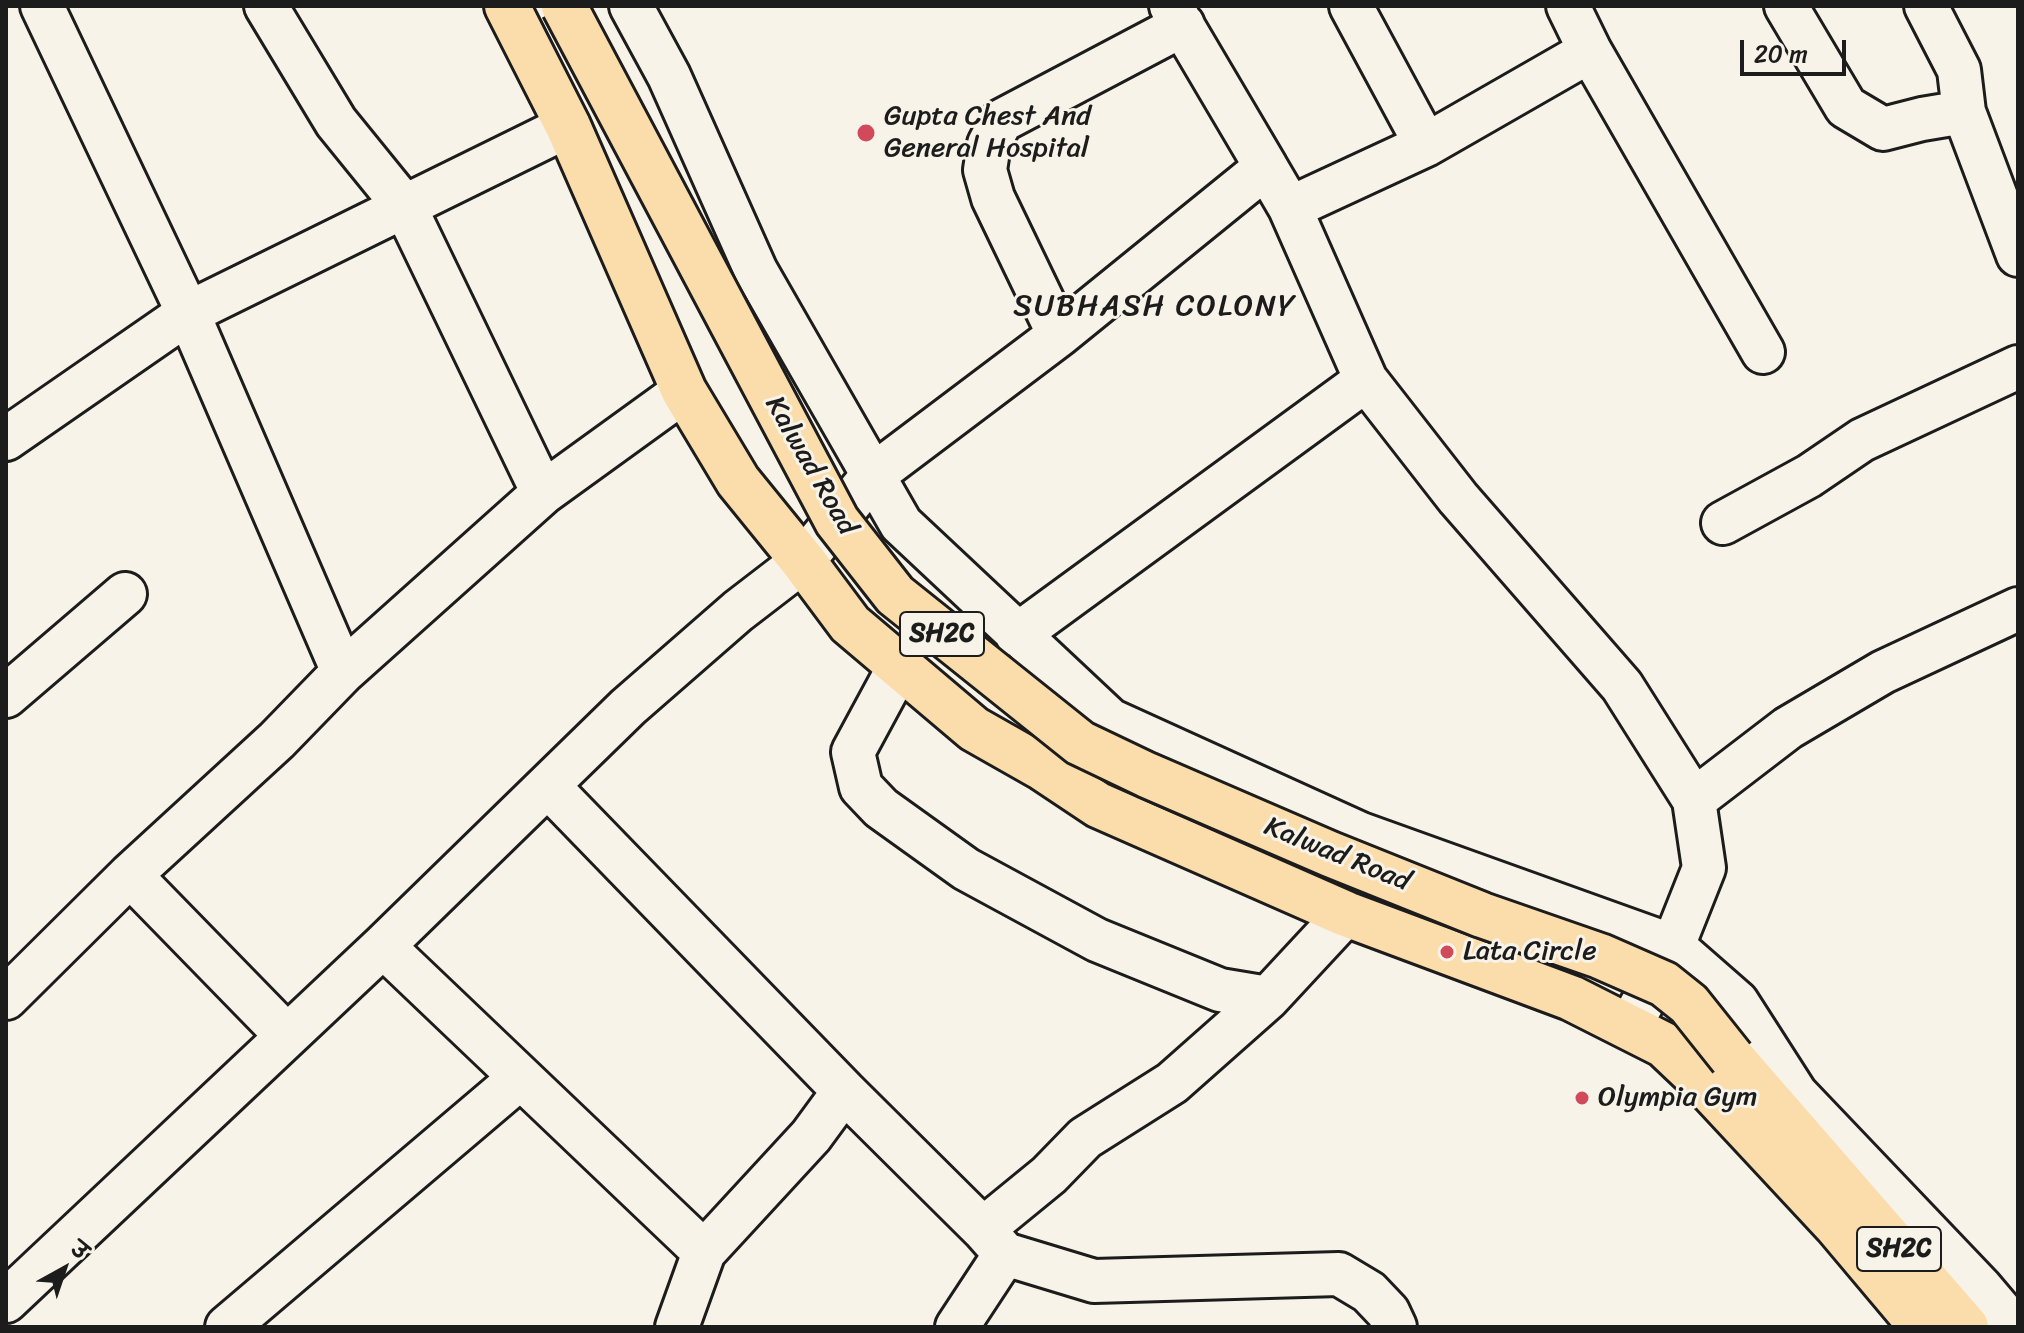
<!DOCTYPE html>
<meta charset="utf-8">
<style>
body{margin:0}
#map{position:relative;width:2024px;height:1333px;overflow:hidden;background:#f7f3e8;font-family:Sriracha,"Playpen Sans Deva",sans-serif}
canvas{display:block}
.frame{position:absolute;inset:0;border:8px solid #1c1c1c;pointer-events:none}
.north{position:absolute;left:24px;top:1229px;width:80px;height:80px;-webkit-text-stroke:6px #f7f3e8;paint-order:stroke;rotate:40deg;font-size:22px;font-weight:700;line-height:32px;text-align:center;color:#1c1c1c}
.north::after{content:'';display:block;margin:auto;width:28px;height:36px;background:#1c1c1c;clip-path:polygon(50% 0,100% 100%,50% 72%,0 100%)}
.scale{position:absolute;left:1740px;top:40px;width:106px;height:36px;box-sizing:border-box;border:4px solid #1c1c1c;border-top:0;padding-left:10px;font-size:24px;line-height:28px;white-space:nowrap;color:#1c1c1c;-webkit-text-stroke:6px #f7f3e8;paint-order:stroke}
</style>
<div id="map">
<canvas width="2024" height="1333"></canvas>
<div class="frame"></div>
<div class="north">उ</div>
<div class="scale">20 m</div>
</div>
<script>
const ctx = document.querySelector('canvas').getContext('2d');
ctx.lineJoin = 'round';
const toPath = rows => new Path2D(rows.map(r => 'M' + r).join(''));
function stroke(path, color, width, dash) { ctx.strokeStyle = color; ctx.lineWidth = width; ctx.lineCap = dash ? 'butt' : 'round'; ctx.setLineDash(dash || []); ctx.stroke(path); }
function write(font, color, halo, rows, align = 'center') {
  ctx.font = font + ' Sriracha,sans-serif'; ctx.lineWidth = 6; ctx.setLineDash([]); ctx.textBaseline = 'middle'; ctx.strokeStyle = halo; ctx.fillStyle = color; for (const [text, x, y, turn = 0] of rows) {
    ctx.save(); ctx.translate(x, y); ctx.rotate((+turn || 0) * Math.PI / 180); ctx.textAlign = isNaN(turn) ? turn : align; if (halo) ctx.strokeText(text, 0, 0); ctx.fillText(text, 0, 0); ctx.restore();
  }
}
const minor = toPath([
 [42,6,188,313,343,672],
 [266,6,336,122,405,207,543,493],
 [631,6,669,76,756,271,901,524,1110,720,1361,834,1673,946,1737,1002,1796,1094,1981,1288,2014,1327],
 [1171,6,1266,167],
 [1351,6,1426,145],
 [1568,6,1590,51,1763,352],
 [1786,6,1846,107,1883,129,1922,119,1964,112,2018,255],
 [1926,6,1959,70,1964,112],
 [1290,208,1426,145,1590,51],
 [1059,335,1266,167,1290,208,1366,380,1458,498,1622,686,1694,800],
 [6,439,188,313,568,126],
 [1723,523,1809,476,1862,440,2018,367],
 [1017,635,1366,380],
 [900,665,853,752,861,787,881,808,966,869,1097,940,1220,990,1268,998],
 [6,696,125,594],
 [130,875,286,1035],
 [383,946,704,1252,811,1136,844,1091,548,786],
 [6,998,130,875,277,740,343,672,543,493,684,391],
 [1630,1026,1673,946,1704,868,1694,800,1788,728,1883,672,2018,609],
 [844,1091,983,1229,1049,1175,1085,1138,1172,1083,1268,998,1346,914],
 [983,1229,1005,1254,1094,1281,1339,1274,1369,1292,1388,1312,1395,1327],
 [6,1301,383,946,628,707,738,611,803,561,872,476,1059,335,993,198,985,170,989,144,1001,121,1183,25],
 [227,1327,520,1078],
 [677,1327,704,1252],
 [957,1327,1005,1254]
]);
const major = toPath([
 [507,6,568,126,684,391,738,481,803,561,850,624,974,729,1041,767,1098,805,1346,914,1571,998,1664,1045,1702,1081,1837,1226,1922,1327],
 [1732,1058,1966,1327]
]);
stroke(minor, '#1c1c1c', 48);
stroke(major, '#1c1c1c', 50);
stroke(minor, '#f7f3e8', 42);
stroke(major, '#fbdcab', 44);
const majorBridge = toPath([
 [564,6,837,521,895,595,1080,743,1147,775,1330,854,1482,915,1600,956,1664,984,1689,1004,1732,1058]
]);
stroke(majorBridge, '#1c1c1c', 50, []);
stroke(majorBridge, '#fbdcab', 44);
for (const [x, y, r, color] of [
 [866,133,10,"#d1495b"],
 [1447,952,8,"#d1495b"],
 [1582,1098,8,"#d1495b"]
]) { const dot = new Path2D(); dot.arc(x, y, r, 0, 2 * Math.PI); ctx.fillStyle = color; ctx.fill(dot); stroke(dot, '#f7f3e8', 3); }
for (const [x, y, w] of [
 [942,634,84],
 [1899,1249,84]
]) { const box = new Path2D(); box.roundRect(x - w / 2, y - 22, w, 44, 6); ctx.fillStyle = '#f7f3e8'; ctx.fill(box); stroke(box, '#1c1c1c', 2); }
write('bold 26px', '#1c1c1c', null, [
 ["SH2C",942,634],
 ["SH2C",1899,1249]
]);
write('28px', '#1c1c1c', '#f7f3e8', [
 ["Gupta Chest And",884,117],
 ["General Hospital",884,149],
 ["Lata Circle",1463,952],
 ["Olympia Gym",1598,1098]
], 'left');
write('28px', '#1c1c1c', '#f7f3e8', [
 ["Kalwad Road",810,466,60],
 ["Kalwad Road",1337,855,22]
]);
ctx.letterSpacing = '2px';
write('30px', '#1c1c1c', '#f7f3e8', [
 ["SUBHASH COLONY",1155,307]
]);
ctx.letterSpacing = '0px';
</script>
